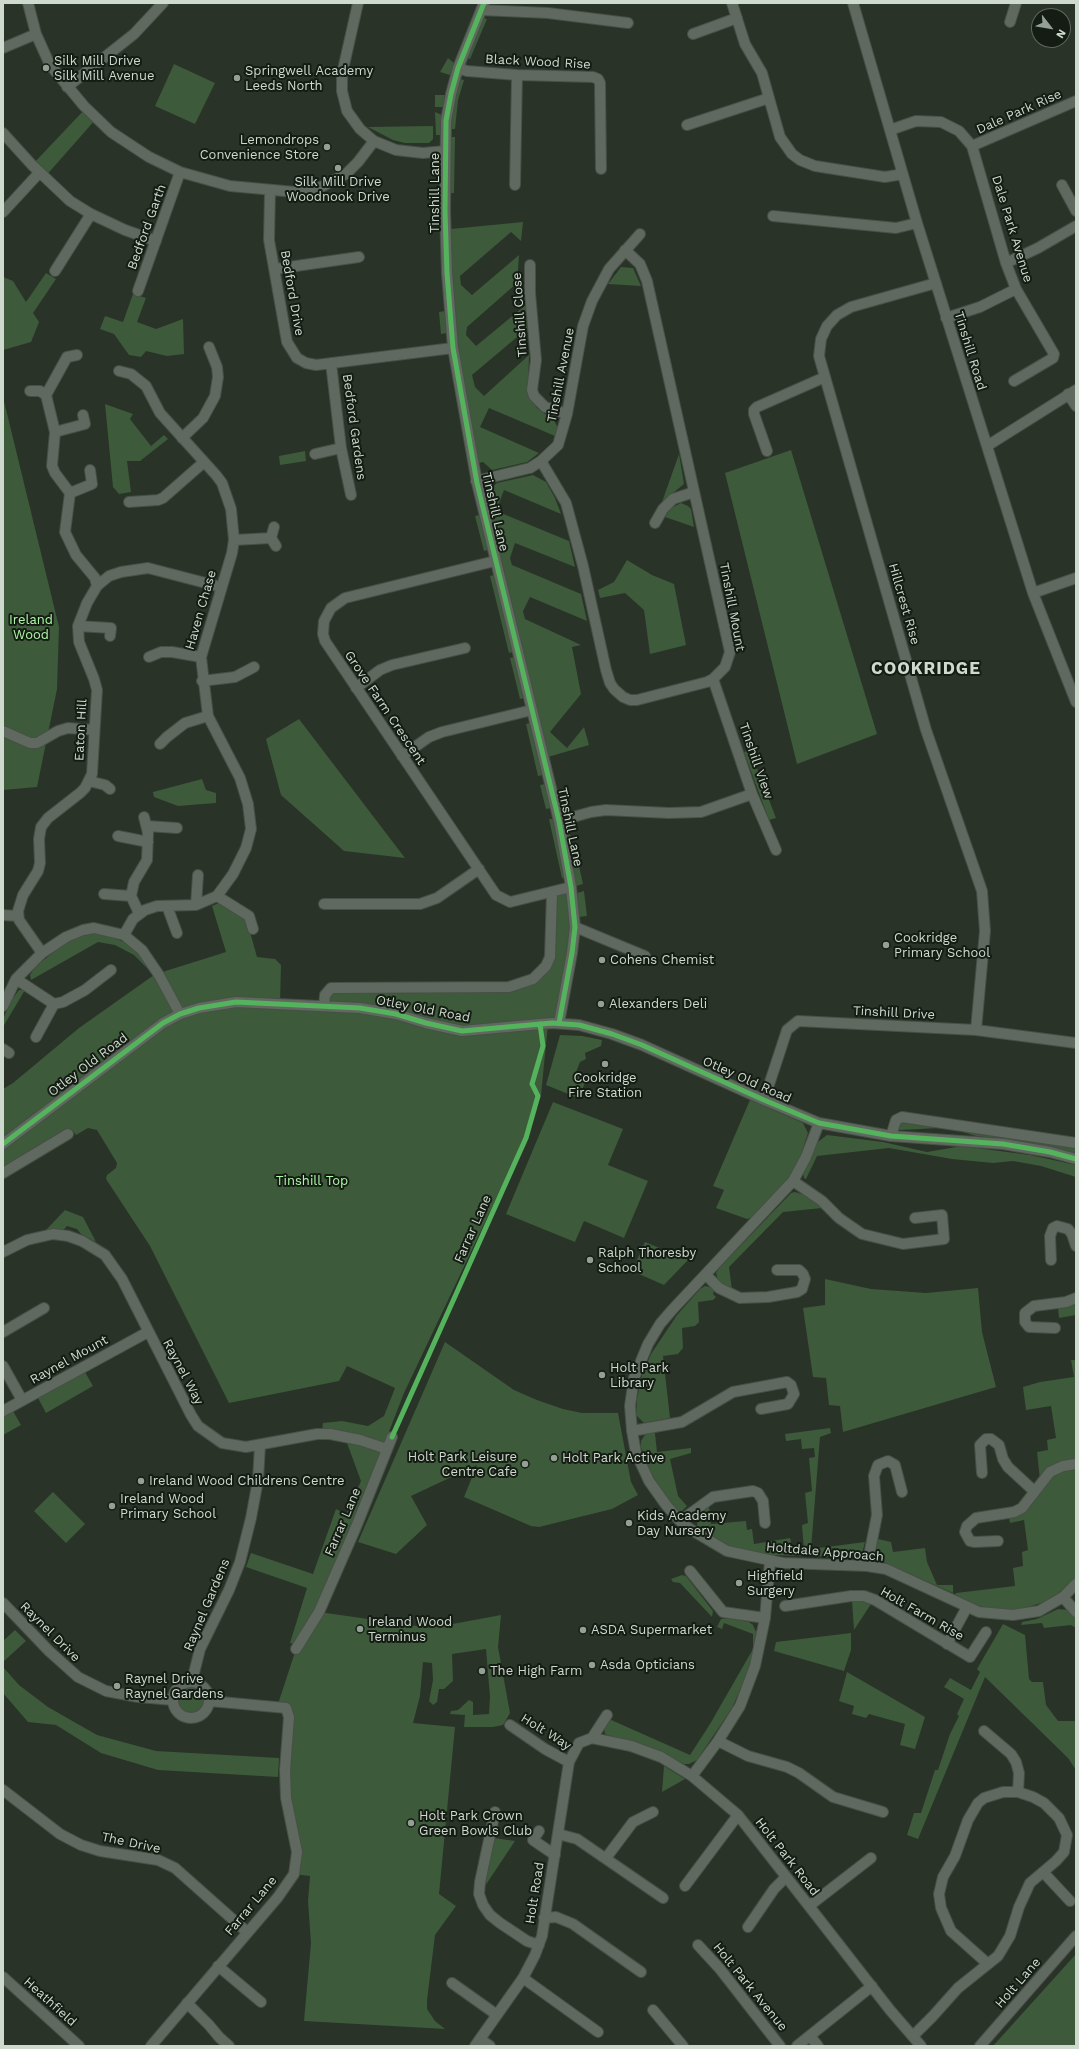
<!DOCTYPE html>
<style>
body{margin:0}
#map{position:relative;width:1079px;height:2049px;overflow:hidden;background:#293328;font-family:"Work Sans",sans-serif}
canvas{display:block}
.frame{position:absolute;inset:0;border:4px solid #cedacd;pointer-events:none}
.north{position:absolute;left:1031px;top:8px;width:40px;height:40px;box-sizing:border-box;background:#141c13;border:1px solid #5e685d;border-radius:50%;rotate:121deg;font-size:11px;font-weight:700;line-height:16px;text-align:center;color:#cedacd}
.north::after{content:'';display:block;margin:auto;width:14px;height:18px;background:#94a093;clip-path:polygon(50% 0,100% 100%,50% 72%,0 100%)}
</style>
<div id="map">
<canvas width="1079" height="2049"></canvas>
<div class="frame"></div>
<div class="north">N</div>
</div>
<script>
const ctx = document.querySelector('canvas').getContext('2d');
ctx.lineJoin = 'round';
function paint(path, color) { ctx.fillStyle = color; ctx.fill(path, 'evenodd'); }
const toPath = rows => new Path2D(rows.map(r => 'M' + r).join(''));
function stroke(path, color, width, dash) { ctx.strokeStyle = color; ctx.lineWidth = width; ctx.lineCap = dash ? 'butt' : 'round'; ctx.setLineDash(dash || []); ctx.stroke(path); }
function write(font, color, halo, rows, align = 'center') {
  ctx.font = font + ' "Work Sans",sans-serif'; ctx.lineWidth = 4; ctx.setLineDash([]); ctx.textBaseline = 'middle'; ctx.strokeStyle = halo; ctx.fillStyle = color; for (const [text, x, y, turn = 0] of rows) {
    ctx.save(); ctx.translate(x, y); ctx.rotate((+turn || 0) * Math.PI / 180); ctx.textAlign = isNaN(turn) ? turn : align; if (halo) ctx.strokeText(text, 0, 0); ctx.fillText(text, 0, 0); ctx.restore();
  }
}
paint(toPath([
 [483,18,487,19,470,59,466,58],
 [448,58,454,63,450,75,440,72],
 [174,64,215,83,195,124,155,106],
 [460,79,464,80,458,100,455,129,451,129,454,99],
 [435,95,445,95,443,107,435,107],
 [86,108,96,119,44,178,32,165],
 [435,112,442,115,441,135,436,135],
 [433,126,433,139,429,143,405,143,393,140,368,127],
 [451,137,455,137,454,193,450,193],
 [523,222,521,241,511,232,460,276,461,285,472,295,519,255,517,283,467,327,466,335,476,346,527,304,529,327,472,375,475,387,484,396,529,355,528,393,537,408,545,414,551,415,558,428,555,436,489,408,480,427,539,453,527,462,492,470,483,462,478,463,464,391,451,283,451,229],
 [621,267,633,268,641,286,608,284],
 [46,273,56,279,33,313,39,322,31,342,3,350,3,277,13,281,26,302],
 [133,294,146,298,137,322,156,329,183,319,184,354,167,356,146,351,141,357,129,355,114,334,100,329,105,316,123,322],
 [445,311,447,333,441,334,439,312],
 [3,397,59,627,57,689,37,787,3,790],
 [105,404,133,414,130,419,151,446,164,435,168,439,140,461,127,461,131,492,119,494,113,487],
 [791,450,877,734,797,764,725,473],
 [305,451,306,461,280,465,279,456],
 [679,454,684,484,662,502],
 [533,475,546,482,555,498,561,514,504,490,498,506,501,513,569,541,575,567,515,543,510,558,512,565,581,594,587,621,530,597,523,611,525,619,581,645,572,647,581,694,550,732,567,748,584,727,589,745,548,757,489,514,495,512,490,489,497,483],
 [681,503,688,506,691,509,694,527,665,517,671,508],
 [479,515,488,550,484,551,475,516],
 [627,560,652,575,674,584,686,645,650,654,644,610,625,593,600,598,598,590,614,582],
 [494,575,513,652,509,653,490,576],
 [515,657,524,698,520,699,510,658],
 [299,719,405,858,344,851,281,795,266,739],
 [530,723,543,775,538,776,526,724],
 [750,750,776,818,769,820,744,752],
 [202,779,206,790,216,793,216,803,178,806,154,797,153,792],
 [545,784,551,808,546,809,540,785],
 [549,819,553,819,565,878,562,878],
 [570,834,576,857,572,858,565,835],
 [579,866,583,884,576,886,573,867],
 [571,887,575,928,559,1023,548,1024,541,1095,525,1138,404,1393,319,1612,431,1628,501,1615,498,1647,510,1713,503,1725,493,1727,464,1727,465,1715,450,1714,451,1711,458,1710,469,1700,473,1702,473,1715,489,1714,490,1697,486,1649,452,1654,453,1681,444,1689,439,1689,437,1702,433,1705,429,1701,433,1680,432,1663,423,1662,420,1696,413,1723,455,1727,439,1894,456,1906,435,1935,427,2000,427,2009,435,2021,445,2029,304,2021,311,1943,308,1901,310,1876,294,1874,290,1826,289,1717,277,1707,296,1649,295,1644,290,1643,307,1588,246,1567,251,1553,313,1574,336,1509,346,1514,361,1481,347,1443,348,1432,322,1431,323,1423,342,1421,368,1426,384,1416,395,1388,347,1366,339,1381,229,1403,150,1246,106,1179,107,1175,116,1168,117,1163,97,1130,88,1128,76,1135,71,1129,3,1169,3,1089,13,1083,79,1028,154,975,134,955,115,945,98,942,31,980,30,975,35,967,61,946,76,937,91,934,104,934,127,943,138,953,156,974,226,952,212,906,223,901,245,914,257,957,275,959,281,965,280,1005,324,1006,326,992,509,987,546,966,552,893],
 [584,891,587,916,579,917,577,893],
 [19,990,25,990,3,1027,3,1019,10,1002],
 [560,1035,582,1036,602,1040,601,1046,585,1053,586,1059,580,1062,576,1072,588,1077,578,1098,546,1085],
 [750,1100,803,1123,808,1133,798,1164,781,1188,754,1217,747,1219,716,1208,724,1190,713,1186],
 [553,1102,623,1129,608,1165,648,1181,624,1238,584,1221,575,1242,506,1214],
 [900,1121,939,1127,939,1128,900,1130,898,1129],
 [961,1129,1076,1146,1076,1153,1013,1140,976,1136,960,1131],
 [827,1135,883,1142,927,1152,962,1146,1030,1155,1076,1165,1076,1177,1041,1166,1013,1161,993,1163,952,1159,889,1148,817,1156,806,1179,804,1178,803,1173,815,1144],
 [795,1192,808,1196,822,1208,783,1212,729,1267,732,1290,724,1287,718,1280,716,1273,719,1268,791,1193],
 [65,1210,83,1217,96,1242,81,1234,77,1229,67,1226,63,1230,45,1231],
 [645,1242,688,1260,664,1285,632,1271],
 [825,1279,871,1289,926,1293,978,1288,982,1332,996,1387,843,1432,840,1406,829,1405,826,1378,813,1377,803,1308,825,1305],
 [705,1286,715,1288,713,1294,716,1297,713,1300,698,1302,699,1322,695,1326,682,1328,683,1348,678,1354,663,1356,670,1418,644,1423,636,1415,637,1399,642,1375,651,1354,677,1315,700,1289],
 [1076,1303,1076,1315,1059,1318,1058,1308],
 [445,1342,514,1390,537,1400,563,1409,582,1413,618,1413,631,1482,638,1495,612,1509,539,1527,531,1526,464,1497,477,1465,411,1496,427,1525,396,1554,358,1542],
 [1071,1360,1076,1360,1076,1578,1050,1600,1016,1611,987,1608,973,1604,955,1595,956,1593,1015,1586,1013,1568,1023,1566,1022,1552,1028,1550,1024,1520,1010,1523,1009,1517,1022,1514,1031,1506,1041,1489,1037,1452,1048,1450,1047,1440,1056,1438,1051,1406,1026,1410,1023,1387,1040,1382,1074,1377],
 [85,1372,93,1386,46,1413,38,1398],
 [13,1411,21,1425,3,1435,3,1416],
 [830,1428,831,1433,820,1437,811,1549,865,1542,863,1550,859,1556,852,1557,766,1555,725,1545,697,1526,698,1516,709,1506,711,1524,746,1521,747,1530,752,1529,754,1544,790,1538,794,1552,804,1550,802,1525,808,1523,805,1493,812,1491,809,1458,815,1457,814,1448,802,1449,801,1439,786,1441,785,1434],
 [646,1433,655,1433,657,1452,691,1448,691,1453,670,1459,678,1496,687,1506,682,1511,676,1512,647,1467,641,1447,641,1441],
 [53,1492,85,1524,66,1543,34,1511],
 [878,1539,891,1542,893,1552,925,1548,927,1562,937,1585,953,1585,953,1593,881,1561,875,1553],
 [682,1575,686,1576,713,1611,712,1617,680,1583,673,1582,671,1579],
 [864,1600,871,1604,854,1630,852,1601],
 [1058,1609,1069,1610,1076,1618,1076,1628,1071,1625,1044,1628,1042,1623,1021,1625,1022,1622,1037,1619],
 [729,1618,749,1622,753,1625,757,1634,754,1648,749,1670,732,1708,697,1760,689,1764,684,1764,663,1753,605,1734,604,1728,609,1719,690,1755,710,1724,753,1649,753,1634,724,1623,722,1629,717,1627,721,1619],
 [1003,1624,1025,1635,1029,1679,1032,1682,1043,1682,1046,1705,1058,1721,1075,1721,1076,1770,1068,1758,985,1677,918,1839,907,1835,914,1813,921,1813,935,1770,938,1770,950,1734,959,1716,957,1714,964,1699,944,1687,950,1678,971,1690,980,1672,977,1669],
 [15,1630,26,1641,3,1662,3,1641],
 [851,1633,851,1650,844,1671,774,1651,776,1642],
 [3,1667,19,1685,48,1707,97,1735,156,1751,279,1758,278,1777,158,1770,101,1753,56,1725,28,1722,3,1693],
 [847,1672,925,1717,915,1749,900,1745,905,1724,869,1714,866,1718,852,1714,854,1706,839,1701],
 '178 1700a13 13 0 1 1 26 0a13 13 0 1 1-26 0Z',
 [664,1766,685,1779,662,1792],
 [494,1838,515,1841,485,1886,484,1885],
 [1076,1954,1076,2046,993,2046]
]), '#3d5a3b');
const minor = toPath([
 [28,3,36,34,50,65,84,106,111,132,149,157,180,172,230,186,295,192,321,187,346,174,358,162,374,141],
 [358,3,342,74,342,91,347,111,360,129,374,141,396,150,423,153,445,151],
 [484,3,458,68,451,94,446,121,445,211,447,273,453,348,477,483,559,821,571,887,575,927,572,953,559,1023],
 [732,3,745,44,762,73,780,137,792,154,800,160,815,166,885,177,903,174],
 [853,3,917,223,1033,593,1076,702],
 [481,10,548,13,628,23],
 [1010,22,1016,3],
 [693,34,737,18],
 [3,48,36,34],
 [458,68,467,71,517,75,593,77,598,79,600,83,601,169],
 [67,87,134,34,163,3],
 [687,125,769,98],
 [890,130,916,121,941,122,959,131,972,146,1006,263,1016,289,1054,354,1053,358,1014,381],
 [3,133,32,165,70,201,91,214,125,230,156,241],
 [972,146,1076,101],
 [515,185,517,75],
 [1062,185,1076,211],
 [270,191,269,240,287,342,297,358,306,363,316,365,453,348],
 [3,212,39,173],
 [773,216,896,228,917,223],
 [1006,263,1038,248,1076,226],
 [530,265,530,293,536,360,532,390,534,396,545,407,567,414],
 [275,269,359,257],
 [55,271,91,214],
 [936,283,851,307,837,315,827,326,821,339,819,356,926,730,982,891,985,931,976,1030],
 [138,291,180,172],
 [946,318,980,307,1016,289],
 [331,363,341,448,351,495],
 [119,371,131,374,146,386,160,413,216,475,222,483,231,509,234,540,232,553,201,657,208,716,240,778,248,804,251,829,246,848,233,874,217,896,196,905,157,906,145,910,133,919,124,935],
 [30,391,40,391,46,395,55,432,52,466,55,473,70,493,65,532,76,555,95,578,97,586,87,603,78,626,79,642,94,679,97,690,92,774,85,788,80,793,48,818,41,827,39,839,40,863,38,871,23,895,18,911,19,920,42,953],
 [1068,394,1076,406],
 [46,395,67,357,77,355],
 [55,432,85,424,83,415],
 [182,438,203,418,215,396,218,377,217,367,209,347],
 [987,446,1076,390],
 [767,451,754,414,754,410,757,407,825,377],
 [315,454,341,448],
 [541,461,566,503,583,566,606,670,610,683,614,689,623,697,630,700,637,700,707,682,713,679,725,667,730,652,647,281,640,264,625,250],
 [476,481,530,468,541,461,558,445,567,414,583,326,592,301,609,269,640,234],
 [70,493,92,484,90,470],
 [129,502,158,500,163,498,204,462],
 [655,523,663,509,673,499,694,492],
 [274,527,271,538,276,546],
 [234,540,271,538],
 [495,561,345,598,331,608,324,621,323,634,325,641,496,895,510,902,571,887],
 [97,586,109,576,121,572,148,568,221,587],
 [1033,593,1076,578],
 [78,626,111,628,110,636],
 [149,657,161,652,172,652,201,657],
 [713,679,752,794,776,850],
 [202,681,235,677,254,667],
 [356,688,380,670,392,665,465,648],
 [3,731,30,743,37,743,58,731,68,728,94,730],
 [160,744,167,737,185,723,208,716],
 [402,756,429,737,442,732,532,710],
 [89,781,105,785,110,789],
 [559,821,591,812,606,810,669,813,701,812,752,794],
 [147,826,177,828],
 [118,836,148,842],
 [104,894,131,896],
 [217,896,249,916,253,929],
 [324,904,420,904,437,898,479,869],
 [196,905,198,875],
 [167,906,177,933],
 [139,913,131,896,134,882,147,860,148,833,144,817],
 [3,915,17,916],
 [575,927,645,956],
 [16,979,54,1004,63,1002,85,990,111,970],
 [3,1006,16,979,42,953,66,937,83,930,94,928,124,935,142,950,159,975,180,1014],
 [324,1006,325,995,331,988,509,987,533,979,546,966,550,957,552,893],
 [36,1037,54,1004],
 [3,1049,9,1053],
 [764,1100,787,1030,798,1021,976,1030,1076,1043],
 [819,1123,806,1157,793,1181,672,1310,660,1324,648,1344,634,1378,630,1406,632,1431,636,1453,649,1481,666,1505,680,1521,690,1529,727,1551,783,1563,867,1566,886,1569,979,1612,1013,1615,1039,1611,1063,1597,1076,1584],
 [891,1136,896,1120,902,1117,1076,1143],
 [3,1144,163,1023,180,1014,199,1008,236,1002,360,1008,396,1014,426,1023,462,1031,552,1023,579,1025,612,1034,642,1045,764,1100,819,1123,891,1136,1003,1144,1050,1152,1076,1159],
 [3,1173,68,1134],
 [793,1181,822,1201,839,1218,862,1234,903,1244,944,1239,942,1215,915,1218],
 [3,1252,27,1240,53,1234,68,1236,82,1241,105,1255,122,1279,191,1415,198,1426,222,1443,246,1447,317,1434,330,1434,360,1440,387,1449],
 [1051,1260,1050,1236,1053,1228,1057,1226,1068,1229,1072,1234,1076,1246],
 [706,1275,719,1288,740,1298,768,1297,797,1292,802,1289,805,1279,803,1274,799,1270,777,1270],
 [1055,1328,1029,1327,1025,1322,1025,1313,1034,1306,1066,1302,1076,1298],
 [3,1332,44,1308],
 [3,1366,22,1400],
 [3,1411,148,1332],
 [632,1431,682,1422,733,1392,787,1382,791,1385,794,1394,788,1404,761,1409],
 [982,1473,980,1445,986,1439,991,1439,999,1445,1003,1459,1008,1467,1034,1491],
 [680,1521,713,1497,753,1491,758,1493,763,1501,765,1523],
 [998,1541,975,1542,970,1541,965,1532,967,1526,976,1518,1014,1512,1022,1508,1050,1472,1063,1466,1076,1464],
 [867,1566,877,1515,874,1476,878,1465,888,1461,895,1465,902,1492],
 [690,1571,723,1612,765,1618],
 [1063,1597,1076,1612],
 [3,1603,49,1651,78,1677,106,1691,138,1697,173,1700],
 [785,1606,851,1596,864,1596,875,1600,970,1657,986,1632],
 [947,1644,967,1607],
 [296,1649,319,1612,356,1527,392,1437],
 [192,1681,200,1649,229,1590,240,1562,251,1518,258,1480,260,1445],
 '173 1700a18 18 0 1 1 36 0a18 18 0 1 1-36 0Z',
 [510,1725,545,1749,569,1762],
 [984,1731,1011,1754,1016,1762,1019,1773,1018,1792],
 [592,1738,607,1715],
 [718,1741,748,1756,787,1767,799,1773,833,1797,883,1812],
 [692,1776,718,1741,740,1706,755,1666,765,1618,770,1561],
 [3,1790,60,1834,81,1845,100,1851,158,1860,175,1868,247,1932],
 [495,1812,480,1882,479,1894,483,1905,490,1915,500,1923,527,1941,539,1945],
 [539,1831,533,1840,555,1855],
 [558,1834,577,1839,663,1898],
 [606,1858,633,1822,653,1812],
 [1043,1872,1070,1901],
 [685,1886,738,1815],
 [809,1906,871,1858],
 [544,1918,556,1917,573,1924,641,1972],
 [748,1927,774,1889,786,1877],
 [698,1945,720,1969,780,2046],
 [218,1966,261,2002],
 [3,1977,79,2046],
 [523,1978,598,2032],
 [452,1983,497,2015],
 [187,2003,209,2025,219,2037,229,2046],
 [653,2010,683,2046],
 [810,2036,818,2046],
 [913,2036,933,2016,958,1988,998,1956,1010,1936,1019,1907,1030,1883,1056,1861,1064,1852,1067,1835,1059,1818,1044,1803,1033,1797,1018,1792,1003,1792,984,1798,978,1803,968,1820,955,1856,943,1877,939,1894,941,1908,951,1931,988,1964],
 [480,2039,490,2046],
 [151,2046,278,1897,294,1874,297,1852,286,1798,285,1770,289,1717,286,1708,210,1701],
 [475,2046,523,1978,535,1955,542,1936,569,1762,579,1743,592,1738,631,1746,661,1757,692,1776,738,1815,890,2010,921,2046],
 [797,2046,872,1986],
 [980,2046,1076,1936]
]);
stroke(minor, '#475046', 12);
stroke(minor, '#60695f', 10);
stroke(toPath([
 [484,3,458,68,451,94,446,121,445,211,447,273,453,348,477,483,559,821,571,887,575,927,572,953,559,1023],
 [3,1144,163,1023,180,1014,199,1008,236,1002,360,1008,396,1014,426,1023,462,1031,552,1023,579,1025,612,1034,642,1045,764,1100,819,1123,891,1136,1003,1144,1050,1152,1076,1159],
 [392,1437,526,1138,538,1096,532,1084,543,1046,540,1024]
]), '#56b35d', 5);
for (const [x, y, r, color] of [
 [46,68,4,"#94a093"],
 [237,78,4,"#94a093"],
 [327,147,4,"#94a093"],
 [338,168,4,"#94a093"],
 [886,945,4,"#94a093"],
 [602,960,4,"#94a093"],
 [601,1004,4,"#94a093"],
 [605,1064,4,"#94a093"],
 [590,1260,4,"#94a093"],
 [602,1375,4,"#94a093"],
 [554,1458,4,"#94a093"],
 [525,1464,4,"#94a093"],
 [141,1481,4,"#94a093"],
 [112,1506,4,"#94a093"],
 [629,1523,4,"#94a093"],
 [739,1583,4,"#94a093"],
 [360,1629,4,"#94a093"],
 [583,1630,4,"#94a093"],
 [592,1665,4,"#94a093"],
 [482,1671,4,"#94a093"],
 [117,1686,4,"#94a093"],
 [411,1823,4,"#94a093"]
]) { const dot = new Path2D(); dot.arc(x, y, r, 0, 2 * Math.PI); ctx.fillStyle = color; ctx.fill(dot); stroke(dot, '#141c13', 1.5); }
write('13px', '#cedacd', '#141c13', [
 ["Silk Mill Drive",54,61],
 ["Silk Mill Avenue",54,76],
 ["Springwell Academy",245,71],
 ["Leeds North",245,86],
 ["Lemondrops",319,140,"right"],
 ["Convenience Store",319,155,"right"],
 ["Silk Mill Drive",338,182,"center"],
 ["Woodnook Drive",338,197,"center"],
 ["Cookridge",894,938],
 ["Primary School",894,953],
 ["Cohens Chemist",610,960],
 ["Alexanders Deli",609,1004],
 ["Cookridge",605,1078,"center"],
 ["Fire Station",605,1093,"center"],
 ["Ralph Thoresby",598,1253],
 ["School",598,1268],
 ["Holt Park",610,1368],
 ["Library",610,1383],
 ["Holt Park Leisure",517,1457,"right"],
 ["Centre Cafe",517,1472,"right"],
 ["Holt Park Active",562,1458],
 ["Ireland Wood Childrens Centre",149,1481],
 ["Ireland Wood",120,1499],
 ["Primary School",120,1514],
 ["Kids Academy",637,1516],
 ["Day Nursery",637,1531],
 ["Highfield",747,1576],
 ["Surgery",747,1591],
 ["Ireland Wood",368,1622],
 ["Terminus",368,1637],
 ["ASDA Supermarket",591,1630],
 ["Asda Opticians",600,1665],
 ["The High Farm",490,1671],
 ["Raynel Drive",125,1679],
 ["Raynel Gardens",125,1694],
 ["Holt Park Crown",419,1816],
 ["Green Bowls Club",419,1831]
], 'left');
write('13px', '#cedacd', '#141c13', [
 ["Black Wood Rise",538,62,3],
 ["Dale Park Rise",1019,112,-24],
 ["Tinshill Lane",435,193,-90],
 ["Bedford Garth",147,227,-70],
 ["Dale Park Avenue",1012,229,73],
 ["Bedford Drive",292,293,80],
 ["Tinshill Close",520,315,-94],
 ["Tinshill Road",970,351,73],
 ["Tinshill Avenue",561,375,-79],
 ["Bedford Gardens",354,427,82],
 ["Tinshill Lane",495,512,77],
 ["Hillcrest Rise",904,604,74],
 ["Tinshill Mount",732,607,79],
 ["Haven Chase",201,610,-74],
 ["Grove Farm Crescent",385,708,56],
 ["Eaton Hill",81,730,-87],
 ["Tinshill View",756,761,71],
 ["Tinshill Lane",570,827,78],
 ["Otley Old Road",423,1009,11],
 ["Tinshill Drive",894,1013,3],
 ["Otley Old Road",88,1065,-37],
 ["Otley Old Road",747,1080,24],
 ["Farrar Lane",473,1229,-66],
 ["Raynel Mount",69,1360,-29],
 ["Raynel Way",183,1372,62],
 ["Farrar Lane",343,1522,-67],
 ["Holtdale Approach",825,1552,5],
 ["Raynel Gardens",207,1605,-67],
 ["Holt Farm Rise",922,1614,30],
 ["Raynel Drive",50,1632,45],
 ["Holt Way",546,1732,32],
 ["The Drive",131,1843,12],
 ["Holt Park Road",787,1857,52],
 ["Holt Road",535,1893,-81],
 ["Farrar Lane",251,1906,-50],
 ["Holt Lane",1018,1983,-49],
 ["Holt Park Avenue",750,1987,51],
 ["Heathfield",50,2002,42]
]);
write('13px', '#aef8a8', '#141c13', [
 ["Ireland",31,620],
 ["Wood",31,635],
 ["Tinshill Top",312,1181]
]);
ctx.letterSpacing = '1px';
write('bold 17px', '#cedacd', '#141c13', [
 ["COOKRIDGE",926,669]
]);
ctx.letterSpacing = '0px';
</script>
